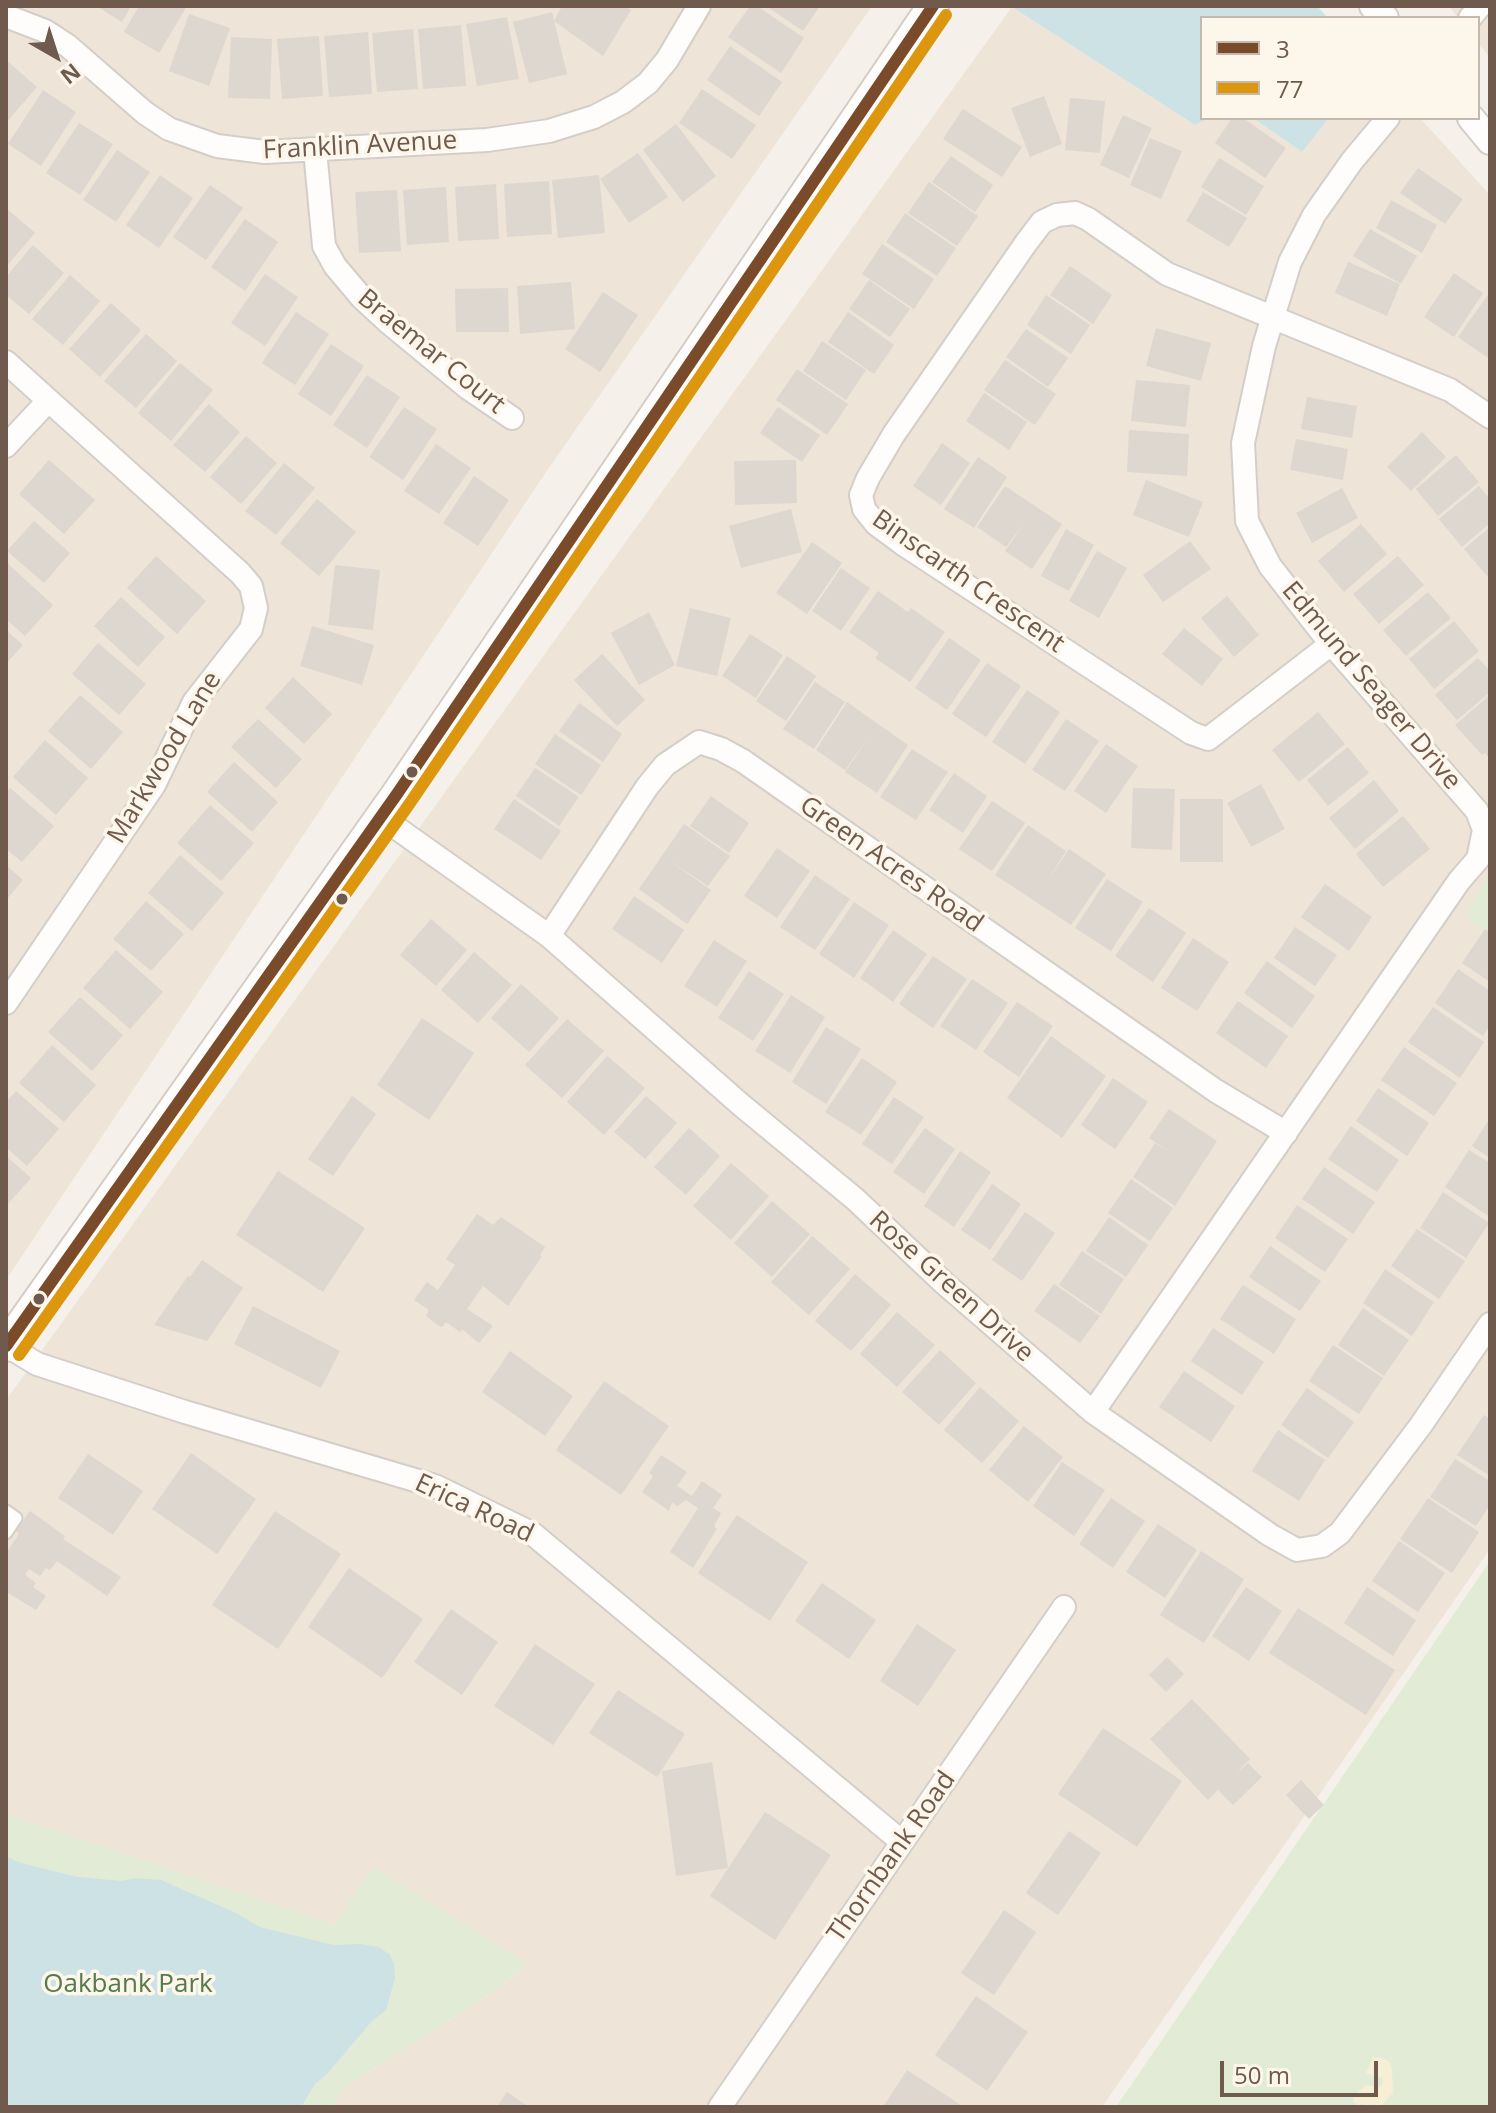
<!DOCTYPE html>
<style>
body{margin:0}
#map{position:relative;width:1496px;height:2113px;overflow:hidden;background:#f5f1ea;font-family:"Open Sans",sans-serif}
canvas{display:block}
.frame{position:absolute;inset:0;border:8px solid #705a4d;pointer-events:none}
.legend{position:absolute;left:1200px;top:16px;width:280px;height:104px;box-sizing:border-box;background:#fdf6eb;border:2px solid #c5b8ac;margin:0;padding:10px 14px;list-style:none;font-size:24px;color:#705a4d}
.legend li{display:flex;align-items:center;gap:16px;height:40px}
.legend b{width:40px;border:2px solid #c5b8ac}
.north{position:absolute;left:16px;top:16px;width:80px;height:80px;-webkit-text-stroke:6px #fdf6eb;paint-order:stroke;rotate:141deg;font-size:22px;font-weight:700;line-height:32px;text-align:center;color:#705a4d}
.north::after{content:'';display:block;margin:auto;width:28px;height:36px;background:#705a4d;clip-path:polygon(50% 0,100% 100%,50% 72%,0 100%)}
.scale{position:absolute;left:1220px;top:2061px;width:158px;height:36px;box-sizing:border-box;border:4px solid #705a4d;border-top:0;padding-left:10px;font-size:24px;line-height:28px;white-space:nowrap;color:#705a4d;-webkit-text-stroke:6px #fdf6eb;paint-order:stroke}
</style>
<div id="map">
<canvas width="1496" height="2113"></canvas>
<div class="frame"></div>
<ul class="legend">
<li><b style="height:10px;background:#7a4b2a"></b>3</li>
<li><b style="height:10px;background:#dc970f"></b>77</li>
</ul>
<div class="north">N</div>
<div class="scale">50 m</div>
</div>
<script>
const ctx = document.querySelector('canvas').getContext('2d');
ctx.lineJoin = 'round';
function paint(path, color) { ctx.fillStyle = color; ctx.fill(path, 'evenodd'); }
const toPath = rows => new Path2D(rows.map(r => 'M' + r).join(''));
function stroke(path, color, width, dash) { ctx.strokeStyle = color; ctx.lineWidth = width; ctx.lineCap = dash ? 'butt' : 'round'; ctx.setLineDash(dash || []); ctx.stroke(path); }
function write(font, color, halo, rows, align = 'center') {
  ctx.font = font + ' "Open Sans",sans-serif'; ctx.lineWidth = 7; ctx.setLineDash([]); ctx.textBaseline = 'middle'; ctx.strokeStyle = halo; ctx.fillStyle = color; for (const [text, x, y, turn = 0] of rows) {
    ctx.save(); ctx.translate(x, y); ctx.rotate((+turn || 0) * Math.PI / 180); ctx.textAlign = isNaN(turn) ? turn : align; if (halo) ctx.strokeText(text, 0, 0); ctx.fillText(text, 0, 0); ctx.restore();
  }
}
paint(toPath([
 [6,6,872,6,546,472,6,1280],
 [1449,6,1490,6,1490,58,1478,43,1478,18,1458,18],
 [1012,7,1195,125,1210,118,1253,118,1302,152,1329,118,1420,118,1490,195,1490,1549,1102,2107,332,2107,345,2087,499,1988,526,1964,373,1868,334,1924,6,1814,6,1400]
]), '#eee4d8');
paint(toPath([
 [1490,872,1490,933,1464,918],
 [1490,1561,1490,2107,1116,2107],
 [6,1814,334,1924,373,1867,527,1963,499,1988,345,2087,332,2107,6,2107]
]), '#e2ebd6');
paint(toPath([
 [1373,2057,1385,2059,1390,2062,1392,2069,1393,2093,1380,2107,1365,2107,1363,2104,1357,2105,1353,2101,1354,2095,1366,2085,1380,2087,1383,2082,1382,2078,1366,2073]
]), '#f6eed5');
paint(toPath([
 [1317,6,1328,18,1202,18,1202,118,1210,118,1195,125,1012,7],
 [1253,118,1329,118,1302,152],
 [6,1856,18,1862,78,1877,122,1881,134,1878,161,1880,234,1912,260,1927,334,1945,360,1944,379,1947,390,1955,394,1964,395,1978,386,2010,371,2022,328,2073,315,2084,301,2107,6,2107]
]), '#cde2e4');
paint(toPath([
 [96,6,131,6,122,22],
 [139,6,187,6,159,53,124,32],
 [562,6,624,6,631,10,603,56,554,21],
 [750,6,757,6,804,38,781,73,728,37],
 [766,6,820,6,803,31],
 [552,12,567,74,529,83,513,22],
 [189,14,230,28,209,86,169,71],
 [507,17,519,79,477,86,466,24],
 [461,25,466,86,423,89,418,29],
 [413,29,418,89,377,92,372,33],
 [368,32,372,94,329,97,324,36],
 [319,36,323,96,282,99,277,39],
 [231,37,272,39,270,99,228,98],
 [730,46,782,82,759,116,707,80],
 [6,60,37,87,6,123],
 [702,89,756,125,732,159,679,123],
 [43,90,76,112,41,166,8,144],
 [1044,96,1062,144,1030,157,1011,108],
 [1070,98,1105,101,1100,153,1065,150],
 [963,109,1022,147,1002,177,943,139],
 [1123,115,1152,128,1129,178,1100,165],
 [1232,118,1243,118,1286,148,1265,178,1215,143],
 [79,123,113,144,80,195,46,173],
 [676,124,716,176,683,202,643,150],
 [1150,138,1182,151,1161,199,1130,185],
 [117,150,150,172,116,222,83,200],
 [638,153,668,197,629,223,600,179],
 [951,156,993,185,975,212,932,182],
 [1219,158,1264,186,1246,215,1201,187],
 [1418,168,1463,199,1445,224,1400,193],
 [160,175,193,198,159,248,126,225],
 [599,175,605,233,558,238,552,180],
 [549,181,552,234,507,237,504,184],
 [929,182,978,216,957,246,908,213],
 [496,184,499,239,458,241,455,187],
 [210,185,243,208,206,260,173,237],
 [446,187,449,242,407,245,403,190],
 [397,190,401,251,359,253,355,192],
 [1203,192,1247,218,1229,247,1186,221],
 [1391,200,1437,225,1422,253,1376,228],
 [6,208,35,233,6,267],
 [905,213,956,248,937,276,886,242],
 [245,219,278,242,245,291,211,267],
 [1370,229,1417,256,1401,284,1353,256],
 [882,244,934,279,914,309,862,274],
 [33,245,64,273,29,314,6,295,6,277],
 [1348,262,1400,284,1387,316,1335,293],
 [1070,266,1112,295,1093,324,1050,295],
 [1454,273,1483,293,1454,337,1424,317],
 [265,274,298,297,265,346,231,323],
 [70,275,100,301,63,345,32,319],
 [869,280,910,309,890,337,849,309],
 [571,282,575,329,520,334,517,286],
 [508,288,509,332,456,332,455,289],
 [603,292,638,315,600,372,565,349],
 [1490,292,1490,355,1488,358,1458,337],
 [1046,295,1090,325,1071,354,1027,325],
 [111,303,141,330,100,377,69,349],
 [296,312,329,334,295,385,262,363],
 [848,312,894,345,874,374,828,342],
 [1156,328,1211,343,1201,381,1146,366],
 [1026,329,1068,358,1048,387,1006,357],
 [146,334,177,361,136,408,104,381],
 [822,341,866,370,846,400,803,371],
 [331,344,364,366,331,416,298,394],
 [1005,360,1056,394,1035,425,984,390],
 [180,363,213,390,171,441,138,413],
 [797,369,848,404,827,435,776,400],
 [367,375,400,397,367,448,333,425],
 [1136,380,1190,385,1186,427,1131,421],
 [984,393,1027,422,1009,450,966,421],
 [1307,397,1357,406,1352,438,1301,429],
 [209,404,240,432,205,472,173,445],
 [404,407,437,429,403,480,369,457],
 [778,407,820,435,802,462,760,433],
 [1129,430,1189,434,1187,476,1127,472],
 [1422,432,1446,457,1411,491,1387,467],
 [246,436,277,463,241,504,210,477],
 [1296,439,1348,449,1343,480,1290,470],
 [942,443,970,463,941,505,913,486],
 [436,444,471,468,439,514,404,491],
 [1456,455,1479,482,1438,516,1416,489],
 [978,457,1007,477,974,528,944,509],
 [49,460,95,500,64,534,19,494],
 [796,460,797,503,735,505,734,461],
 [284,463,315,488,276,535,245,511],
 [474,476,509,500,478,546,443,523],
 [1146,480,1203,502,1189,537,1133,515],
 [1005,486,1062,524,1032,569,1005,551,1025,522,1006,547,977,527],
 [1479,486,1490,499,1490,523,1462,547,1439,519],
 [1342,488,1358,518,1312,543,1296,513],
 [317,499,356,532,319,576,280,543],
 [791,509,802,552,741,568,729,526],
 [34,521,70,553,44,583,7,551],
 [1361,524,1387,554,1344,592,1318,561],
 [1490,527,1490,573,1487,576,1464,549],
 [1066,529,1094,545,1069,591,1041,576],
 [1190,541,1211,569,1163,602,1143,575],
 [812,542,842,563,807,614,776,593],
 [1097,551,1127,568,1099,618,1069,601],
 [156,556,206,601,177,634,127,588],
 [1398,556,1424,585,1379,624,1353,594],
 [6,562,53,605,25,636,6,619],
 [335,565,380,570,373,630,328,625],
 [841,568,870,588,841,631,812,611],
 [878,591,908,612,911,608,945,632,910,682,875,658,879,653,849,632],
 [1428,592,1451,618,1406,656,1383,630],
 [1227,596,1259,635,1234,657,1201,618],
 [121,597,165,637,138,667,94,626],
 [690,608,731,618,717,676,676,666],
 [649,612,675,665,639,685,611,633],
 [1454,621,1479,651,1434,689,1409,659],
 [312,626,374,645,362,685,300,666],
 [1184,628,1223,659,1202,686,1162,654],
 [6,630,23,645,6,664],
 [750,634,783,655,756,698,722,676],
 [949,638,981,660,947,710,915,688],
 [98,643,146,684,119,715,72,674],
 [602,654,645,700,617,726,574,680],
 [787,656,816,676,786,721,756,701],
 [1478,658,1490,671,1490,692,1457,720,1435,695],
 [987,663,1021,686,986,737,952,714],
 [293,677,332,714,304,744,265,708],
 [815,682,845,702,814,749,783,729],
 [1027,690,1060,712,1025,764,992,742],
 [80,695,123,732,91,769,48,731],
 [1490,695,1490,759,1485,753,1482,755,1455,725],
 [847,702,908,745,877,793,845,772,868,738,845,770,816,750],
 [579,703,622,734,603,762,559,731],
 [1318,712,1345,744,1299,782,1272,750],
 [258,719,302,759,276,788,231,747],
 [1066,719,1099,741,1065,791,1032,770],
 [555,734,601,765,581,795,535,764],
 [45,740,88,778,56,815,13,777],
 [1106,744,1138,766,1106,813,1074,791],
 [1348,747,1369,773,1328,806,1307,780],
 [912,749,948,772,916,820,880,797],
 [234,762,278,802,252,832,207,792],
 [535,768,579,797,559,826,516,796],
 [954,773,987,796,963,833,929,810],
 [1374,780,1399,811,1355,849,1329,818],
 [1261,784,1285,829,1251,847,1227,803],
 [10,788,54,826,22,862,6,849,6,793],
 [1133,788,1175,789,1172,850,1131,848],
 [711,796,749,823,729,853,690,826],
 [514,799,561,831,541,860,494,829],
 [1180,799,1223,799,1223,862,1180,862],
 [992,801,1025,823,992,871,959,849],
 [210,805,254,843,221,881,177,843],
 [1403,816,1430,849,1383,887,1356,854],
 [684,824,730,856,708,886,670,861,711,890,687,924,639,889],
 [1028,825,1066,851,1048,880,1069,849,1106,874,1071,925,995,875],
 [777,848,810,871,777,918,744,896],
 [180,855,224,893,192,931,148,893],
 [6,865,23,880,6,900],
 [815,875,850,899,815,950,780,927],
 [1107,879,1143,902,1111,951,1075,928],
 [1325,884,1372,917,1349,951,1301,917],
 [634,896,684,930,662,963,612,929],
 [146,901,184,934,151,971,113,939],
 [854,902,889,925,854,978,819,954],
 [1149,908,1186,933,1153,982,1115,956],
 [431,919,467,950,436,986,400,955],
 [1295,927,1337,955,1315,986,1274,958],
 [1485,929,1490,932,1490,982,1462,963],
 [893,930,927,954,893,1002,860,978],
 [1193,938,1229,962,1197,1011,1161,988],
 [714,940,747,961,717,1007,684,986],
 [116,950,163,992,130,1029,83,988],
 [474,952,512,985,478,1023,441,990],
 [933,956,967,979,933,1028,899,1004],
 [1267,961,1315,996,1292,1028,1244,993],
 [1458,969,1490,991,1490,1025,1483,1036,1435,1003],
 [749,971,784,994,753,1041,718,1018],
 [972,979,1008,1003,976,1050,940,1026],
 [521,984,559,1018,529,1052,491,1018],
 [791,995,825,1017,790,1073,755,1051],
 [80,997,123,1035,92,1071,48,1032],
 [1238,1001,1288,1036,1266,1068,1216,1033],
 [1017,1002,1053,1026,1019,1077,983,1052],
 [1433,1007,1484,1042,1460,1078,1408,1042],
 [422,1018,474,1053,429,1120,377,1085],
 [567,1019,604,1051,562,1098,525,1065],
 [826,1027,861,1049,826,1104,792,1082],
 [1051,1036,1106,1076,1062,1138,1007,1098],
 [52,1045,96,1085,64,1122,19,1083],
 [1404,1047,1457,1083,1434,1116,1381,1080],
 [607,1056,645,1088,604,1135,567,1102],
 [862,1058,897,1082,861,1135,825,1112],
 [1113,1078,1148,1102,1115,1149,1081,1125],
 [1378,1088,1429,1123,1407,1156,1356,1121],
 [16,1091,59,1129,27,1166,6,1147,6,1102],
 [352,1096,376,1114,333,1176,308,1159],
 [646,1096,677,1123,645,1159,614,1132],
 [894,1097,924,1117,892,1164,862,1144],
 [1169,1109,1217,1141,1175,1206,1133,1177,1155,1143,1170,1152,1149,1138],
 [1490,1118,1490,1158,1472,1146],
 [1351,1126,1399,1160,1377,1192,1328,1159],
 [689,1128,720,1156,686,1195,654,1167],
 [925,1128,955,1149,924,1194,893,1172],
 [1469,1150,1490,1163,1490,1217,1445,1187],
 [960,1151,991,1172,954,1227,924,1206],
 [6,1156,31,1178,6,1206],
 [731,1163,769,1196,731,1240,693,1206],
 [1324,1167,1375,1202,1353,1234,1302,1199],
 [278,1171,365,1228,323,1292,236,1235],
 [1131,1179,1173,1208,1150,1241,1108,1213],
 [992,1184,1021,1204,990,1250,961,1230],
 [1443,1192,1489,1223,1466,1258,1420,1228],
 [772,1201,810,1234,772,1277,734,1243],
 [1297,1205,1348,1239,1325,1272,1275,1238],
 [1025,1212,1055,1233,1022,1281,992,1260],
 [477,1214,493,1225,501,1217,545,1247,540,1255,542,1256,508,1306,483,1286,467,1309,493,1326,479,1343,462,1329,460,1332,446,1322,442,1327,439,1326,426,1316,429,1310,414,1300,427,1282,438,1290,455,1265,446,1259],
 [1109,1217,1148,1245,1126,1277,1086,1251],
 [1417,1229,1465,1261,1439,1299,1391,1266],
 [812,1236,850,1269,809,1315,771,1282],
 [1270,1246,1321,1281,1300,1311,1249,1277],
 [1082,1251,1124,1279,1101,1314,1059,1285],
 [202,1260,243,1288,207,1341,154,1325,188,1276,190,1277],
 [1385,1269,1434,1302,1412,1336,1363,1303],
 [855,1274,891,1305,851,1351,815,1321],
 [1054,1284,1100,1316,1080,1343,1034,1311],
 [1243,1285,1296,1319,1274,1354,1220,1319],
 [253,1306,340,1351,321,1388,234,1344],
 [1363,1308,1409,1340,1384,1376,1338,1345],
 [897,1312,935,1345,897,1387,860,1354],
 [1213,1328,1264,1362,1242,1395,1191,1361],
 [1333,1345,1383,1378,1359,1414,1309,1381],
 [940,1350,976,1383,939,1425,902,1392],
 [510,1351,573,1396,545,1436,482,1392],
 [1184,1371,1235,1406,1211,1442,1159,1407],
 [604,1381,669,1426,621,1495,556,1450],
 [980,1387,1019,1421,982,1463,944,1430],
 [1307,1388,1354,1422,1328,1458,1281,1425],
 [1484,1415,1490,1419,1490,1476,1457,1455],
 [1024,1426,1063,1457,1028,1502,989,1470],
 [1278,1430,1325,1460,1299,1501,1252,1471],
 [191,1453,256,1499,217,1554,152,1509],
 [88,1454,143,1491,113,1535,58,1498],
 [661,1455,687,1472,677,1486,692,1496,702,1481,722,1495,713,1508,721,1513,714,1526,717,1529,693,1568,670,1552,698,1508,686,1500,677,1506,672,1502,669,1511,642,1492,653,1476,649,1473],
 [1455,1459,1490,1481,1490,1505,1476,1526,1430,1497],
 [1062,1462,1105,1490,1074,1536,1033,1506],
 [1111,1498,1145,1521,1113,1568,1079,1544],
 [1428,1498,1479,1532,1452,1573,1400,1539],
 [30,1511,65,1536,63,1539,121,1577,107,1596,57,1561,50,1570,46,1568,40,1576,29,1569,25,1575,36,1583,33,1587,46,1596,36,1610,6,1592,6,1553,19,1534,16,1531],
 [275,1511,341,1554,278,1649,212,1605],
 [737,1515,808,1562,770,1621,698,1573],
 [1158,1524,1197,1550,1165,1598,1126,1572],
 [1399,1541,1445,1573,1418,1612,1372,1581],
 [1201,1551,1244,1579,1204,1643,1160,1615],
 [349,1568,423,1619,382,1678,308,1627],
 [822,1583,876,1620,849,1659,795,1621],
 [1246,1587,1282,1611,1249,1661,1212,1636],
 [1367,1587,1416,1620,1393,1656,1344,1623],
 [1298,1608,1395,1670,1366,1715,1269,1653],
 [451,1609,498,1642,462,1695,414,1662],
 [917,1624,956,1650,918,1706,880,1681],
 [535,1644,595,1684,553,1745,494,1706],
 [1167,1657,1184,1674,1166,1692,1149,1675],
 [618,1690,685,1734,657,1777,589,1733],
 [1192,1699,1250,1759,1235,1774,1248,1763,1262,1777,1233,1805,1218,1790,1208,1800,1150,1739],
 [1103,1728,1182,1781,1137,1847,1058,1794],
 [712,1762,728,1868,676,1876,662,1771],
 [1301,1780,1324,1805,1309,1819,1286,1795],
 [765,1812,831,1855,775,1940,710,1896],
 [1069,1831,1101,1853,1058,1915,1026,1893],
 [1004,1910,1036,1932,994,1995,961,1973],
 [976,1996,1028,2032,987,2091,935,2055],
 [907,2070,964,2107,883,2107],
 [507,2092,529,2107,497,2107]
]), '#ded7d0');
const service = toPath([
 [6,1511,16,1518,6,1533]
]);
const minor = toPath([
 [6,16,45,31,68,46,145,113,169,129,217,146,265,152,487,140,549,131,594,117,623,102,648,83,667,60,699,6],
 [1470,18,1480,6],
 [315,150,324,246,335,266,362,298,388,322,468,388,512,418],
 [6,362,240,573,251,586,256,608,251,629,194,702,154,785,6,1003],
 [6,446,48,401],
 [1331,644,1208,739,1191,733,903,544,876,524,864,509,861,495,868,478,894,434,1026,243,1042,222,1057,215,1075,213,1088,219,1167,274,1450,390,1490,417],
 [381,817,549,936,740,1104,855,1199,944,1283,1093,1412,1270,1535,1297,1550,1322,1546,1340,1533,1421,1425,1490,1324],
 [549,936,647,787,665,765,699,742,721,749,743,761,1216,1091,1286,1133],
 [6,1345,37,1364,185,1412,435,1486,533,1534,902,1842],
 [1093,1412,1459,881,1478,859,1484,830,1477,811,1327,639,1270,566,1247,521,1243,443,1264,346,1290,262,1314,215,1352,161,1388,118],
 [720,2107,1064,1607]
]);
const tertiary = toPath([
 [1373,6,1385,18],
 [1471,118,1490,141]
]);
const secondary = toPath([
 [6,1346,397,794,933,6]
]);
stroke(service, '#d4cec8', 15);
stroke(minor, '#d4cec8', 26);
stroke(tertiary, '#d4cec8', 30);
stroke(secondary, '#d3cdc5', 34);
stroke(service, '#fefdfc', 11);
stroke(minor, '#fefdfc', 22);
stroke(tertiary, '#fefdfc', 26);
stroke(secondary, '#fefdfc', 30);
stroke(toPath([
 [6,1346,397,794,933,6]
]), '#7a4b2a', 12);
stroke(toPath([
 [19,1355,410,803,946,15]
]), '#dc970f', 12);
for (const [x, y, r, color] of [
 [412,772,7,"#705a4d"],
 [342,899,7,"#705a4d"],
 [39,1299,7,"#705a4d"]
]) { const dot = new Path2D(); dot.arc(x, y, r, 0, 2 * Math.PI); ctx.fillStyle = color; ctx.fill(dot); stroke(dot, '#fdf6eb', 3); }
write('26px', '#705a4d', '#fdf6eb', [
 ["Franklin Avenue",360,146,-3],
 ["Braemar Court",431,352,39],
 ["Binscarth Crescent",968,582,35],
 ["Edmund Seager Drive",1371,686,50],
 ["Markwood Lane",165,758,-59],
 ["Green Acres Road",891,865,35],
 ["Rose Green Drive",951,1287,42],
 ["Erica Road",474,1509,25],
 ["Thornbank Road",892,1857,-55]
]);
write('26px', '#567a49', '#fdf6eb', [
 ["Oakbank Park",128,1985]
]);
</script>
